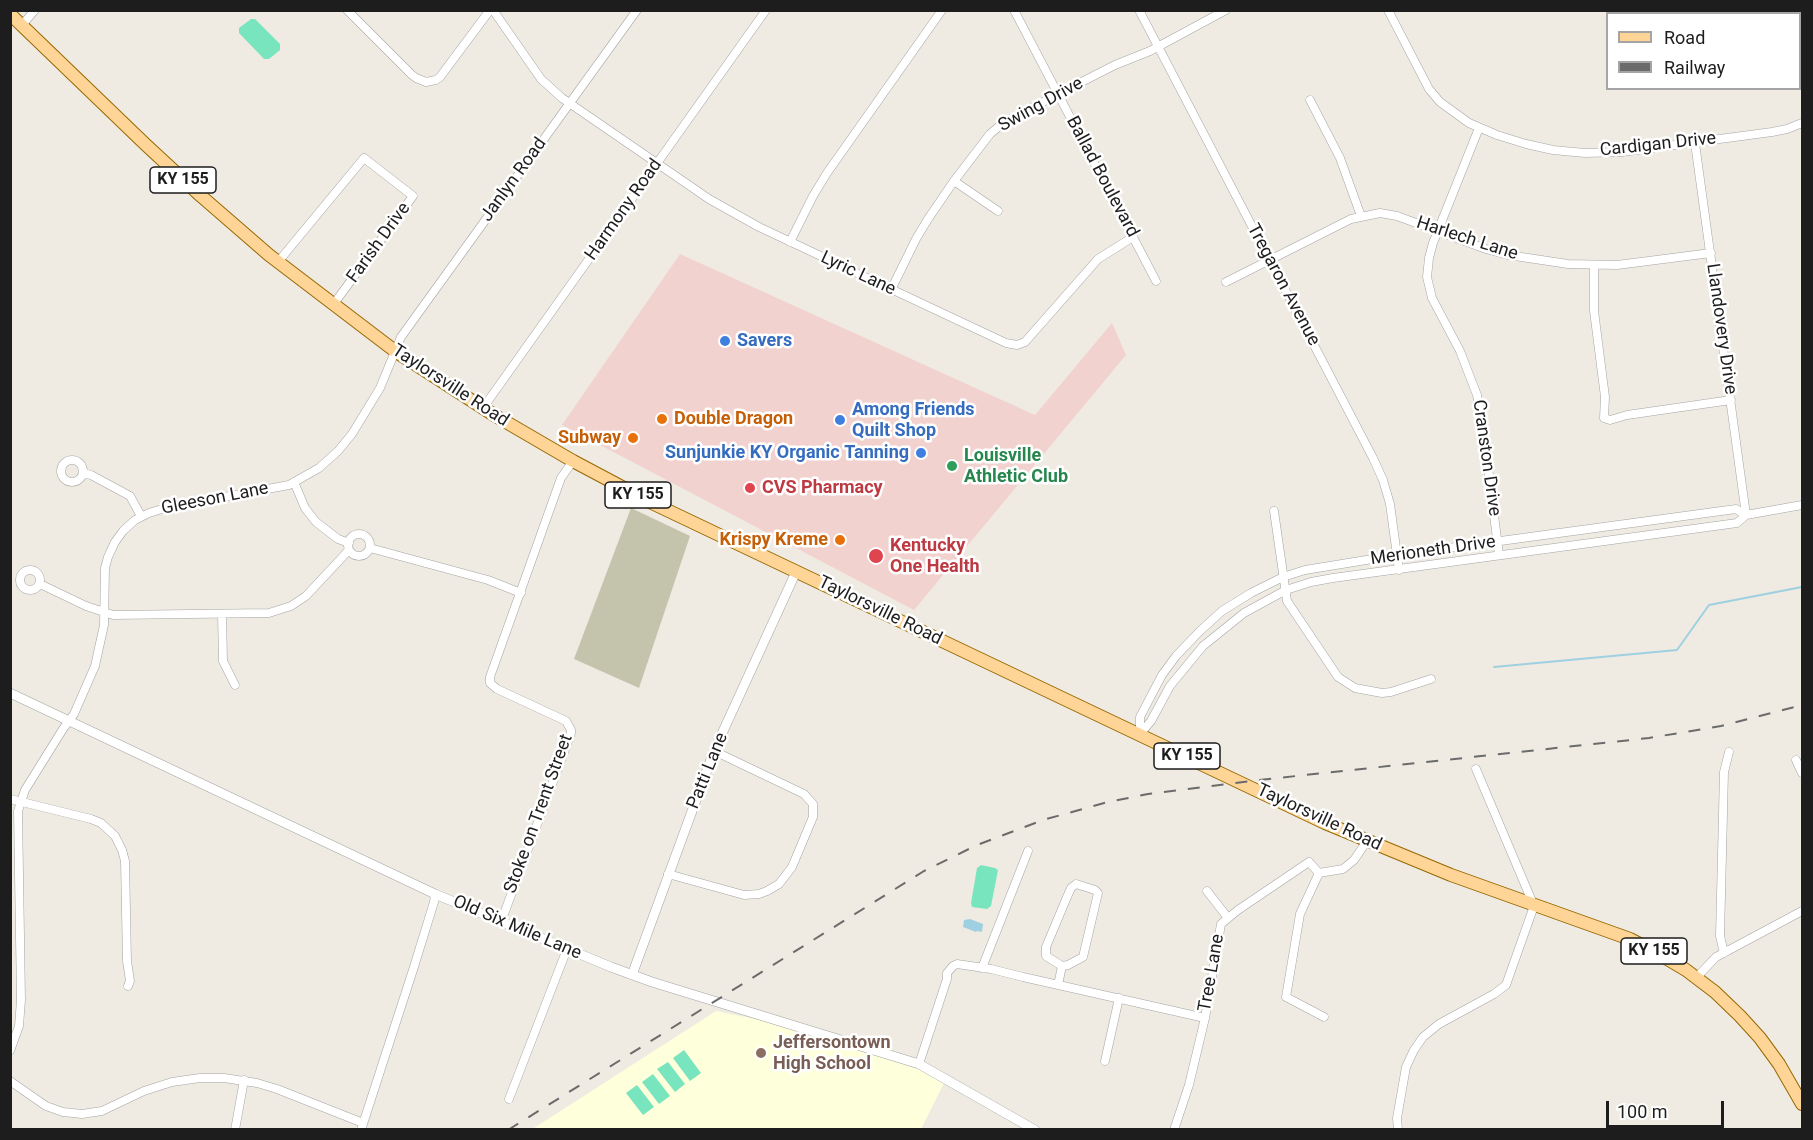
<!DOCTYPE html>
<style>
body{margin:0}
#map{position:relative;width:1813px;height:1140px;overflow:hidden;background:#efebe2;font-family:Roboto,sans-serif}
canvas{display:block}
.frame{position:absolute;inset:0;border:12px solid #1d1d1d;pointer-events:none}
.legend{position:absolute;left:1606px;top:12px;width:195px;height:78px;box-sizing:border-box;background:#fff;border:2px solid #a5a5a5;margin:0;padding:8px 10px;list-style:none;font-size:18px;color:#1d1d1d}
.legend li{display:flex;align-items:center;gap:12px;height:30px}
.legend b{width:30px;border:2px solid #a5a5a5}
.scale{position:absolute;left:1606px;top:1101px;width:118px;height:27px;box-sizing:border-box;border:3px solid #1d1d1d;border-top:0;padding-left:8px;font-size:18px;line-height:21px;white-space:nowrap;color:#1d1d1d;-webkit-text-stroke:4px #fff;paint-order:stroke}
</style>
<div id="map">
<canvas width="1813" height="1140"></canvas>
<div class="frame"></div>
<ul class="legend">
<li><b style="height:8px;background:#ffd597"></b>Road</li>
<li><b style="height:8px;background:#6b6b6b"></b>Railway</li>
</ul>
<div class="scale">100 m</div>
</div>
<script>
const ctx = document.querySelector('canvas').getContext('2d');
ctx.lineJoin = 'round';
function paint(path, color) { ctx.fillStyle = color; ctx.fill(path, 'evenodd'); }
const toPath = rows => new Path2D(rows.map(r => 'M' + r).join(''));
function stroke(path, color, width, dash) { ctx.strokeStyle = color; ctx.lineWidth = width; ctx.lineCap = dash ? 'butt' : 'round'; ctx.setLineDash(dash || []); ctx.stroke(path); }
function write(font, color, halo, rows, align = 'center') {
  ctx.font = font + ' Roboto,sans-serif'; ctx.lineWidth = 5; ctx.setLineDash([]); ctx.textBaseline = 'middle'; ctx.strokeStyle = halo; ctx.fillStyle = color; for (const [text, x, y, turn = 0] of rows) {
    ctx.save(); ctx.translate(x, y); ctx.rotate((+turn || 0) * Math.PI / 180); ctx.textAlign = isNaN(turn) ? turn : align; if (halo) ctx.strokeText(text, 0, 0); ctx.fillText(text, 0, 0); ctx.restore();
  }
}
paint(toPath([
 [680,254,1035,415,1112,323,1126,355,914,610,562,425]
]), '#f2d2cf');
paint(toPath([
 [716,1011,800,1028,946,1079,921,1129,531,1130]
]), '#feffdb');
paint(toPath([
 [631,508,690,536,639,688,574,659]
]), '#c4c4ad');
paint(toPath([
 [251,19,255,19,280,44,280,50,269,59,264,59,239,33,239,28],
 [981,865,995,868,998,870,991,906,987,909,972,907,971,903,977,868],
 [684,1050,701,1073,690,1081,673,1058],
 [668,1062,685,1084,675,1092,657,1069],
 [653,1074,670,1096,659,1104,642,1082],
 [637,1085,654,1107,643,1115,626,1093]
]), '#79e5be');
paint(toPath([
 [970,919,983,924,982,932,977,931,976,932,963,927,964,920]
]), '#9ed0e1');
stroke(toPath([
 [1494,667,1677,650,1709,605,1802,587]
]), '#9ed0e1', 2);
const minor = toPath([
 [347,10,411,74,416,78,426,82,436,80,440,77,490,10],
 [493,10,541,79,562,98,709,199,759,227,1006,343,1017,345,1025,342,1098,259,1133,237],
 [1014,10,1156,281],
 [1139,10,1373,458,1383,480,1390,504,1399,570],
 [1388,10,1429,89,1440,102,1469,123,1497,135,1526,144,1553,150,1585,153,1622,152,1772,132,1787,129,1802,123],
 [1776,10,1777,14],
 [1641,14,1643,10],
 [22,25,35,10],
 [1800,69,1802,76],
 [1310,100,1340,158,1361,216],
 [1479,128,1433,243,1429,258,1427,277,1432,298,1460,351,1477,395,1482,419,1499,555],
 [1695,143,1746,515],
 [954,181,998,211],
 [790,242,813,196,827,173,942,10],
 [278,262,364,158,413,196,333,305],
 [1594,265,1594,311,1605,397,1604,418,1610,420,1627,415,1731,400],
 [1226,282,1351,219,1380,213,1397,216,1486,249,1508,255,1568,264,1617,265,1711,253],
 [891,290,916,239,928,219,954,181,990,134,1003,123,1058,94,1115,65,1150,51,1226,10],
 [483,408,766,10],
 '61 471a11 11 0 1 1 22 0a11 11 0 1 1-22 0Z',
 [83,473,91,475,130,496,141,516],
 [294,482,305,508,316,522,338,539,349,543],
 [1274,511,1287,601,1338,677,1355,688,1382,693,1391,692,1431,679],
 '348 545a11 11 0 1 1 22 0a11 11 0 1 1-22 0Z',
 [370,548,488,580,521,593],
 '20 580a10 10 0 1 1 20 0a10 10 0 1 1-20 0Z',
 [40,584,86,606,113,615,269,613,291,606,306,596,349,550],
 [222,614,223,661,235,685],
 [1140,734,1140,717,1162,675,1176,656,1200,631,1222,611,1251,593,1283,577,1305,570,1397,555,1736,509,1746,515,1802,505],
 [1140,734,1151,721,1170,686,1203,646,1244,613,1286,590,1311,582,1333,578,1737,523,1746,515],
 [1796,760,1802,773],
 [10,799,91,819,101,823,115,836,122,850,125,861,127,961,130,981,128,986],
 [1319,873,1300,914,1286,997,1324,1017],
 [668,874,744,895,759,894,767,891,779,884,792,867,813,817,813,804,804,794,714,751],
 [1076,884,1095,890,1098,893,1083,957,1068,965,1062,966,1046,956,1046,947,1067,897,1071,888,1076,884],
 [1207,891,1228,918],
 [501,922,571,733,571,730,566,721,497,689,490,683,490,677,561,478,573,461],
 [1724,953,1720,936,1724,772,1729,752],
 [982,968,1028,851],
 [1696,978,1716,957,1802,911],
 [1058,985,1062,966],
 [10,1051,19,1026,21,1000,18,811,25,790,63,729,74,714,95,666,104,625,105,568,108,557,115,542,123,531,135,520,149,513,165,508,289,485,319,468,338,451,352,434,380,388,401,337,637,10],
 [1105,1061,1119,998],
 [919,1064,947,979,947,973,953,966,957,964,991,969,1023,977,1205,1018],
 [10,1081,46,1106,63,1112,82,1114,102,1111,144,1091,172,1082,200,1078,224,1078,257,1083,277,1089,363,1123],
 [509,1099,567,949],
 [235,1130,244,1080],
 [361,1130,413,970,434,902,435,894],
 [1174,1130,1189,1085,1205,1018,1221,924,1238,910,1309,862,1319,873,1343,869,1354,860,1367,841],
 [1398,1130,1397,1118,1406,1067,1414,1050,1423,1037,1439,1024,1494,994,1506,985,1534,906,1476,769]
]);
const tertiary = toPath([
 [10,693,435,894,611,967,652,982,919,1064,1035,1130],
 [632,975,714,751,796,572]
]);
const primary = toPath([
 [10,14,145,144,201,196,269,255,395,351,494,415,573,461,652,503,1325,823,1451,875,1630,939,1659,954,1686,970,1715,992,1740,1016,1760,1038,1779,1064,1802,1104]
]);
stroke(minor, '#a4a4a4', 9);
stroke(tertiary, '#a4a4a4', 10);
stroke(primary, '#966800', 14);
stroke(minor, '#fff', 8);
stroke(tertiary, '#fff', 9);
stroke(primary, '#ffd597', 12);
stroke(toPath([
 [508,1130,924,871,977,845,1043,820,1108,802,1148,794,1259,780,1649,738,1721,726,1802,705]
]), '#6b6b6b', 2, [12, 12]);
for (const [x, y, r, color] of [
 [725,341,6,"#3f7fe0"],
 [662,419,6,"#e8710a"],
 [840,420,6,"#3f7fe0"],
 [633,438,6,"#e8710a"],
 [921,453,6,"#3f7fe0"],
 [952,466,6,"#2e9e5b"],
 [750,488,6,"#e0444e"],
 [840,540,6,"#e8710a"],
 [876,556,8,"#e0444e"],
 [761,1053,6,"#8d6e63"]
]) { const dot = new Path2D(); dot.arc(x, y, r, 0, 2 * Math.PI); ctx.fillStyle = color; ctx.fill(dot); stroke(dot, '#fff', 2); }
for (const [x, y, w] of [
 [183,180,66],
 [638,495,66],
 [1187,756,66],
 [1654,951,66]
]) { const box = new Path2D(); box.roundRect(x - w / 2, y - 13, w, 26, 4.5); ctx.fillStyle = '#fff'; ctx.fill(box); stroke(box, '#1d1d1d', 1.5); }
write('bold 16px', '#1d1d1d', null, [
 ["KY 155",183,180],
 ["KY 155",638,495],
 ["KY 155",1187,756],
 ["KY 155",1654,951]
]);
write('18px', '#1d1d1d', '#fff', [
 ["Swing Drive",1041,105,-29],
 ["Cardigan Drive",1658,145,-6],
 ["Ballad Boulevard",1102,177,62],
 ["Janlyn Road",514,180,-54],
 ["Harmony Road",624,210,-55],
 ["Harlech Lane",1467,239,18],
 ["Farish Drive",379,243,-54],
 ["Lyric Lane",858,274,25],
 ["Tregaron Avenue",1283,285,62],
 ["Llandovery Drive",1721,329,82],
 ["Taylorsville Road",450,386,33],
 ["Cranston Drive",1486,458,82],
 ["Gleeson Lane",215,499,-11],
 ["Merioneth Drive",1433,551,-8],
 ["Taylorsville Road",880,611,26],
 ["Patti Lane",708,771,-68],
 ["Stoke on Trent Street",539,814,-70],
 ["Taylorsville Road",1319,818,25],
 ["Old Six Mile Lane",517,928,23],
 ["Tree Lane",1212,973,-80]
]);
write('bold 18px', '#366cbe', '#fff', [
 ["Savers",737,341],
 ["Among Friends",852,410],
 ["Quilt Shop",852,431],
 ["Sunjunkie KY Organic Tanning",909,453,"right"]
], 'left');
write('bold 18px', '#c56008', '#fff', [
 ["Double Dragon",674,419,"left"],
 ["Subway",621,438],
 ["Krispy Kreme",828,540]
], 'right');
write('bold 18px', '#27864d', '#fff', [
 ["Louisville",964,456],
 ["Athletic Club",964,477]
], 'left');
write('bold 18px', '#be3a42', '#fff', [
 ["CVS Pharmacy",762,488],
 ["Kentucky",890,546],
 ["One Health",890,567]
], 'left');
write('bold 18px', '#785e54', '#fff', [
 ["Jeffersontown",773,1043],
 ["High School",773,1064]
], 'left');
</script>
